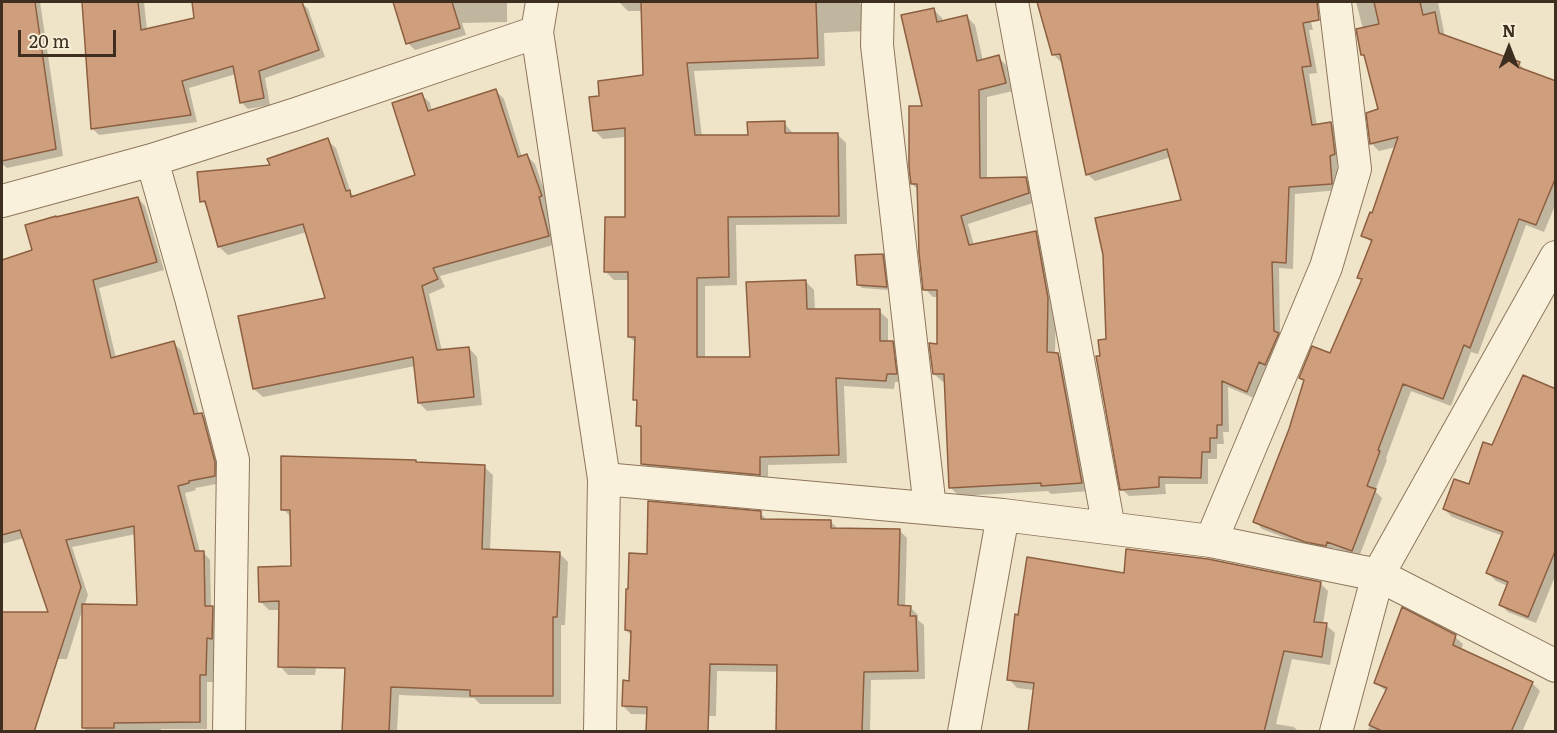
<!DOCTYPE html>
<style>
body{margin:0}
#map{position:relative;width:1557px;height:733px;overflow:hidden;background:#f0e4c8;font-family:Literata,serif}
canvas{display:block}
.frame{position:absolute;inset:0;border:3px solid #3d2e20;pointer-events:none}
.north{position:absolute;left:1479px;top:18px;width:60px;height:60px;-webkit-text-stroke:4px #f7eed8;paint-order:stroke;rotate:0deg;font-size:16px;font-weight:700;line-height:24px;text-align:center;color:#3d2e20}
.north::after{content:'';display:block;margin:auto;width:21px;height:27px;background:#3d2e20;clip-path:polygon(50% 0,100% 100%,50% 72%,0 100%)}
.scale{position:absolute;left:18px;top:30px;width:98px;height:27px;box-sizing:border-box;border:3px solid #3d2e20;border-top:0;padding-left:8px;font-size:18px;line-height:21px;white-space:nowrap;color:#3d2e20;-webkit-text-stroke:4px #f7eed8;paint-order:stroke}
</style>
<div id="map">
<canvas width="1557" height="733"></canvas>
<div class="frame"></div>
<div class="north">N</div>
<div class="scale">20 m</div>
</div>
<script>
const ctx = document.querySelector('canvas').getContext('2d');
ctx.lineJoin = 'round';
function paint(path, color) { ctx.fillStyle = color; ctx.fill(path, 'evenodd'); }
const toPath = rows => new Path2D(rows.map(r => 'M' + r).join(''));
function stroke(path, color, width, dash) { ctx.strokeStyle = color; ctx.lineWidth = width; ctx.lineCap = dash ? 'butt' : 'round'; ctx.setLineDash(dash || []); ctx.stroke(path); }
paint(toPath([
 [2,2,40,2,63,156,7,168,2,164],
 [84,2,144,2,147,30,196,19,193,2,282,2,283,8,301,2,308,9,325,57,265,78,270,105,248,109,241,102,236,74,189,88,197,122,99,135,92,128],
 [395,2,507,2,507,22,462,23,466,35,415,50,408,43],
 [619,2,858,2,864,7,864,31,824,33,825,66,694,71,702,137,749,137,784,123,792,132,792,135,837,134,846,143,847,224,736,225,737,285,705,286,705,358,752,358,806,282,814,290,815,311,879,311,888,319,888,342,892,343,901,351,904,382,895,382,894,389,844,386,847,463,768,465,768,483,651,472,643,464,643,430,638,425,639,403,635,400,636,343,629,337,629,280,614,280,606,272,627,218,626,137,603,139,594,130,601,98,645,77,642,11,628,11],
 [1038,2,1306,2,1313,30,1309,30,1317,73,1309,74,1317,126,1331,123,1338,130,1342,161,1337,163,1339,190,1295,194,1293,269,1279,268,1280,337,1254,398,1228,387,1229,432,1223,432,1224,444,1217,444,1217,459,1208,459,1208,484,1165,484,1166,494,1129,496,1122,489,1101,358,1108,341,1105,255,1183,201,1171,157,1095,181,1087,174,1063,61,1061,62,1053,54],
 [1356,2,1438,2,1445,37,1519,64,1526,71,1556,83,1556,203,1544,232,1526,225,1478,354,1471,352,1451,406,1411,391,1386,458,1387,460,1375,491,1382,498,1359,557,1334,548,1334,553,1314,549,1262,529,1255,521,1291,430,1305,382,1301,378,1331,355,1363,281,1359,277,1372,243,1363,235,1373,214,1396,147,1379,151,1372,144,1368,114,1380,110,1367,59,1363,55,1363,29],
 [934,10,942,18,943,23,967,17,975,25,983,61,998,57,1006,65,1013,91,987,97,987,180,1025,179,1034,187,1036,202,968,224,974,245,1035,233,1044,241,1056,307,1055,354,1058,355,1066,363,1090,491,1051,494,1048,491,959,496,951,488,946,382,943,382,934,374,938,345,938,297,933,297,925,289,919,190,912,184,924,108],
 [496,91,504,99,522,157,526,155,535,164,549,204,547,205,557,244,440,276,445,287,429,294,442,351,469,348,477,357,482,405,427,411,419,403,415,366,263,397,254,389,327,299,307,232,228,255,219,247,208,207,202,201,327,140,336,148,351,193,355,197,417,175,422,95,430,103,432,111],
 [138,198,145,206,164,270,99,288,116,358,173,343,181,350,199,415,202,414,209,422,222,483,195,488,196,490,185,493,200,552,203,552,210,560,211,606,220,615,219,645,214,645,213,682,207,682,207,729,161,729,161,732,87,732,83,727,82,611,67,659,26,659,2,652,2,613,50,613,24,538,2,544,2,262,34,251],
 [136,534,138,606,84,606,88,595,72,547],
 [882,256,886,259,889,290,862,288,858,284],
 [1556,391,1556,574,1536,623,1508,612,1501,605,1508,586,1496,581,1488,573,1503,536,1452,517,1444,509,1470,486,1493,447],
 [417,464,484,467,493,475,490,551,560,554,568,562,565,625,561,625,561,704,480,704,474,698,399,695,397,732,343,732,347,613,325,610,315,675,288,675,280,666,280,610,269,610,260,601,293,568,292,518,283,509],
 [760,513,768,521,830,521,838,529,899,530,907,538,905,607,910,607,918,615,918,620,924,625,925,679,871,680,870,732,785,732,779,672,717,671,716,716,631,714,623,706,630,682,632,636,626,630,649,555],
 [1125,575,1320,583,1328,591,1323,624,1326,625,1335,633,1330,665,1292,659,1276,724,1294,727,1299,732,1030,732,1034,690,1017,688,1009,679],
 [1455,637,1463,644,1461,651,1532,683,1540,691,1522,732,1367,732,1387,692,1376,683]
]), '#0003');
const building = toPath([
 [2,2,35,2,56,149,2,161,2,2],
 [82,2,138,2,141,30,194,18,192,2,302,2,319,50,259,71,264,98,240,103,233,66,182,81,191,115,91,129,82,2],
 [393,2,452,2,460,28,406,44,393,2],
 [641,2,816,2,818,58,687,63,695,135,748,135,747,122,785,121,785,133,838,133,839,216,728,217,729,277,697,278,697,357,750,357,746,282,806,280,807,309,880,309,880,341,893,341,897,374,887,374,886,381,836,378,839,455,760,457,760,475,641,464,641,426,636,426,637,400,633,400,635,337,628,337,628,272,604,272,605,217,625,217,625,128,593,131,589,97,599,96,598,81,643,75,641,2],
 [1037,2,1317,2,1319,20,1303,23,1311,66,1302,67,1312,125,1331,122,1335,154,1330,156,1332,182,1332,184,1289,187,1286,263,1272,262,1274,331,1279,333,1265,365,1259,362,1247,392,1222,381,1222,425,1217,425,1217,438,1210,438,1210,452,1202,452,1201,478,1159,477,1159,487,1120,490,1096,356,1100,356,1098,340,1106,339,1103,255,1095,218,1181,200,1167,149,1086,175,1060,54,1052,55,1037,2],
 [1374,2,1420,2,1423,15,1435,12,1439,33,1520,62,1518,67,1556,81,1556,177,1536,225,1519,219,1470,348,1464,345,1443,399,1403,384,1378,450,1380,451,1367,486,1376,489,1352,551,1327,542,1326,546,1305,542,1253,522,1289,429,1304,380,1299,378,1312,346,1330,353,1362,279,1357,278,1372,240,1361,236,1370,212,1372,213,1398,137,1370,144,1366,113,1378,109,1364,55,1361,55,1356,29,1379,24,1374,2],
 [934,8,937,22,967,15,977,61,999,55,1006,83,979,90,980,178,1026,177,1029,193,961,216,969,245,1036,231,1048,298,1047,352,1058,353,1082,483,1041,486,1041,483,949,488,944,374,933,374,929,343,937,344,937,290,923,290,919,253,917,184,911,184,909,167,909,106,922,106,901,15,934,8],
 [496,89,518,157,527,154,542,196,539,197,549,236,433,268,438,279,422,286,437,350,469,347,474,397,418,403,413,357,253,389,238,316,325,298,303,224,218,247,205,201,200,202,197,172,270,165,267,159,328,138,346,191,350,190,351,197,415,175,392,103,422,93,428,111,496,89],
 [138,197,157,262,93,280,111,358,174,341,194,414,202,413,215,462,215,476,189,481,189,483,178,486,195,551,204,551,205,606,213,606,212,639,207,638,206,675,200,675,200,722,114,723,114,728,82,728,82,604,137,605,134,526,66,540,81,587,34,732,2,732,2,612,48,612,20,530,2,535,2,260,32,250,25,225,56,216,56,217,138,197],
 [883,254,887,287,857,285,855,255,883,254],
 [1523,375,1556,389,1556,549,1528,617,1499,605,1508,582,1486,573,1503,532,1443,509,1454,479,1469,484,1483,442,1492,445,1523,375],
 [281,456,416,460,416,462,485,465,482,549,560,552,557,617,553,617,553,696,470,696,470,690,391,687,389,732,342,732,345,668,278,667,279,601,259,602,258,567,291,566,290,510,281,510,281,456],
 [648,501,761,511,761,519,831,520,831,528,900,529,898,605,911,606,910,616,916,616,918,671,864,672,862,732,776,732,777,665,710,664,708,732,646,732,647,707,622,706,623,680,629,681,631,631,625,630,626,589,628,589,629,553,647,554,648,501],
 [1126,549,1208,559,1321,582,1314,622,1327,623,1322,657,1284,651,1264,732,1028,732,1034,683,1007,680,1015,614,1018,615,1027,557,1124,573,1126,549],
 [1402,607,1456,635,1453,645,1533,682,1511,732,1384,732,1369,725,1387,688,1374,683,1402,607]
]);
paint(building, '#cf9f7d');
stroke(building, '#8d5f41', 1.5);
const minor = toPath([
 [542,2,537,32,604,479,600,732],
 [878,2,877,45,930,508],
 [1012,2,1109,528],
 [152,160,191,298,233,460,229,732],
 [2,201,152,160,296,114,537,32],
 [604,479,1003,515,1211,541,1378,575,1556,666],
 [1211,541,1326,267,1355,169,1335,2],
 [964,732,1003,515],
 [1336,732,1378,575,1556,257]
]);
stroke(minor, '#8d765c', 34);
stroke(minor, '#faf1dc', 32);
</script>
